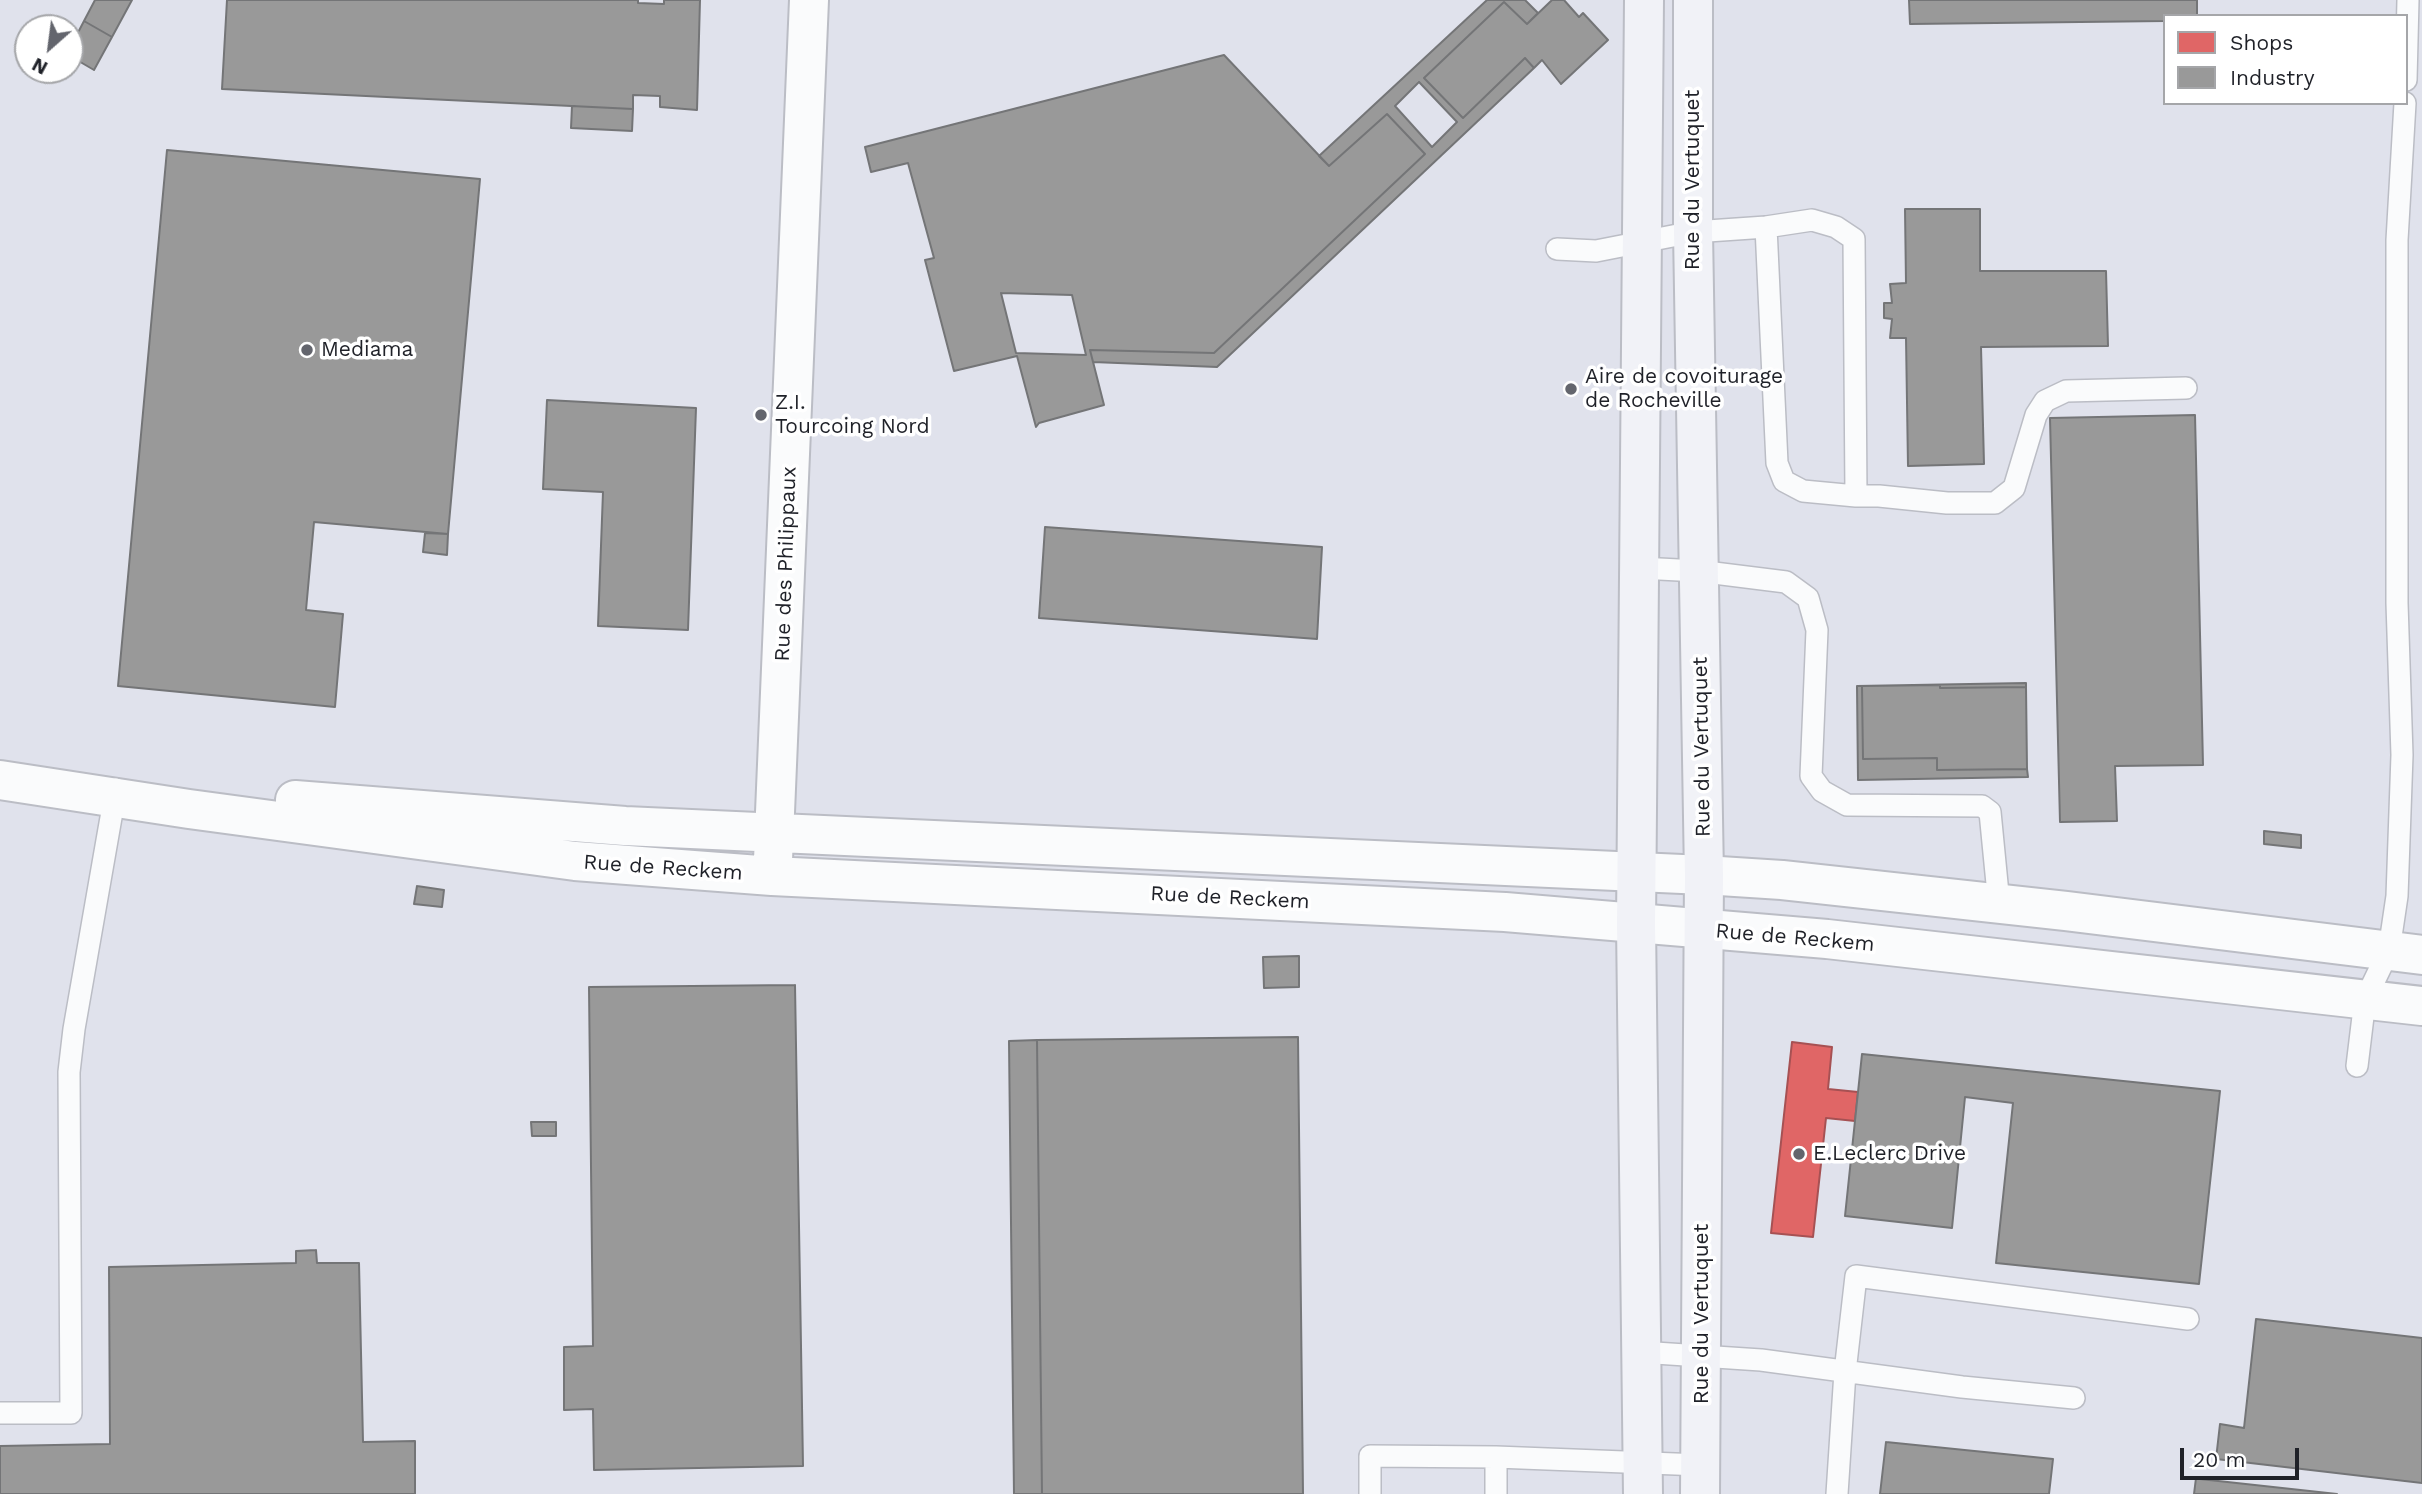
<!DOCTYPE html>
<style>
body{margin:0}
#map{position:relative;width:2422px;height:1494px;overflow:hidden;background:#e0e2ec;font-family:"Work Sans",sans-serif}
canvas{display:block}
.legend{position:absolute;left:2163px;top:14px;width:245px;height:91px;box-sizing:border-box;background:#fff;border:2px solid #a5a6a9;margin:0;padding:9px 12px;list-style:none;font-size:21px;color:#1f2128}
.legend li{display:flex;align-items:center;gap:14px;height:35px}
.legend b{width:35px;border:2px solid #a5a6a9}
.north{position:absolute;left:14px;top:14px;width:70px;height:70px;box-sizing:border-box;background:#fff;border:2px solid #a5a6a9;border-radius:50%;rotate:208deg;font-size:19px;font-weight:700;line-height:28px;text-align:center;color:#1f2128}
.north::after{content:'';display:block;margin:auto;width:24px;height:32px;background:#63656d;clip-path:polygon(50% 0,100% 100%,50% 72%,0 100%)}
.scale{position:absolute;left:2180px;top:1448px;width:119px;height:32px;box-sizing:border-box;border:4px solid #1f2128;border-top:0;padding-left:9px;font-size:21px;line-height:24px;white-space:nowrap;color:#1f2128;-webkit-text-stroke:5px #fff;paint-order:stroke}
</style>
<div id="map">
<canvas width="2422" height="1494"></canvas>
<ul class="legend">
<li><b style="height:19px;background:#e06666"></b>Shops</li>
<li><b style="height:19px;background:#999"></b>Industry</li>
</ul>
<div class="north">N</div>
<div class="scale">20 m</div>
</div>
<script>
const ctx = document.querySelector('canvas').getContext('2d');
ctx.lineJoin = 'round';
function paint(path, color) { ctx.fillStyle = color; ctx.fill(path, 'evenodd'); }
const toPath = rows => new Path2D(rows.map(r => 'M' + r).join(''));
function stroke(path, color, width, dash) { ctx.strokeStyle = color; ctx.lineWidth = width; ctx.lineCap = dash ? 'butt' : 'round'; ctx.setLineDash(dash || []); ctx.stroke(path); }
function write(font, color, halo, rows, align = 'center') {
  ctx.font = font + ' "Work Sans",sans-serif'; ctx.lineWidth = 7; ctx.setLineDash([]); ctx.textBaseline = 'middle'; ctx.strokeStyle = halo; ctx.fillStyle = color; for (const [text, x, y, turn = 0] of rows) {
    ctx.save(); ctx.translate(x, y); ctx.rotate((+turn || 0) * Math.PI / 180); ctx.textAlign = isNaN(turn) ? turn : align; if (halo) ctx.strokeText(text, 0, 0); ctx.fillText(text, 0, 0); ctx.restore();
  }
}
const shops = toPath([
 [1792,1042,1832,1047,1828,1089,1858,1092,1855,1121,1826,1118,1813,1237,1771,1233,1792,1042]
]);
paint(shops, '#e06666');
stroke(shops, '#a65153', 2);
const industry = toPath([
 [95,0,132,0,112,37,84,21,95,0],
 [227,0,638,0,638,3,664,4,664,0,700,0,697,110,660,107,660,96,633,95,633,109,222,89,227,0],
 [1487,0,1525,0,1538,13,1527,24,1504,2,1424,78,1463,118,1525,58,1534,68,1217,367,1093,362,1090,350,1214,353,1425,154,1387,114,1329,166,1319,156,1487,0],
 [1419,82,1457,122,1432,147,1395,106,1419,82],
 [1552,0,1564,0,1579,17,1583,13,1608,40,1561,84,1542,60,1534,68,1525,58,1463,118,1424,78,1504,2,1527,24,1552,0],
 [1909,0,2197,0,2197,16,2165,16,2165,21,1910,24,1909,0],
 [84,21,112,37,94,70,70,56,70,48,84,21],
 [1224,55,1329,166,1387,114,1425,154,1214,353,1090,350,1104,405,1039,423,1036,427,1017,356,954,371,925,260,934,258,908,163,871,172,865,147,1224,55],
 [1001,293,1072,295,1086,355,1016,353,1001,293],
 [572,106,633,109,632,131,571,128,572,106],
 [167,150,480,179,448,534,314,522,306,610,343,614,335,707,118,686,167,150],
 [1905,209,1980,209,1980,271,2106,271,2108,346,1981,347,1984,464,1908,466,1906,338,1890,338,1892,319,1884,318,1884,303,1892,303,1890,284,1906,283,1905,209],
 [547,400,696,408,688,630,598,626,603,492,543,489,547,400],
 [2195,415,2203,765,2115,766,2117,821,2060,822,2050,418,2195,415],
 [1045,527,1322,547,1317,639,1039,618,1045,527],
 [425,533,448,534,447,555,423,552,425,533],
 [2026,683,2026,687,1940,688,1940,685,1862,686,1863,759,1937,758,1937,770,2027,769,2028,777,1858,780,1857,686,2026,683],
 [1940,685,1940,688,2026,687,2027,769,1937,770,1937,758,1863,759,1862,686,1940,685],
 [2264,831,2301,835,2301,848,2264,844,2264,831],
 [417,886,444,890,442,907,414,904,417,886],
 [1299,956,1299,987,1264,988,1263,957,1299,956],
 [795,985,803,1466,594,1470,593,1409,564,1410,564,1347,593,1346,589,987,795,985],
 [1298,1037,1303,1494,1042,1494,1037,1040,1298,1037],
 [1037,1040,1042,1494,1014,1494,1009,1041,1037,1040],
 [1862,1054,2220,1091,2199,1284,1996,1263,2013,1103,1965,1097,1952,1228,1845,1216,1862,1054],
 [531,1122,556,1122,556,1136,532,1136,531,1122],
 [316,1250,317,1263,359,1263,363,1442,415,1441,415,1494,0,1494,0,1446,110,1444,109,1267,296,1263,296,1251,316,1250],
 [2256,1319,2422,1338,2422,1483,2216,1459,2220,1424,2244,1428,2256,1319],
 [1886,1442,2053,1459,2049,1494,1880,1494,1886,1442],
 [2196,1478,2200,1479,2337,1494,2194,1494,2196,1478]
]);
paint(industry, '#999');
stroke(industry, '#747577', 2);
const lane = toPath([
 [2406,80,2408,0],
 [1766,227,1777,463,1784,481,1803,491,1856,496],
 [1557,249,1596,251,1693,232,1766,227,1812,220,1836,227,1854,239,1856,496,1879,496,1947,503,1995,503,2014,488,2036,415,2045,401,2066,391,2186,388],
 [1640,568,1698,571,1786,582,1808,598,1817,630,1811,776,1822,791,1847,805,1982,806,1990,812,1999,904],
 [2357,1066,2365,1000,2389,950,2397,896,2402,755,2397,603,2397,240,2405,103],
 [1640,1352,1761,1360,1962,1387,2074,1398],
 [0,1413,71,1413,69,1072,74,1029,116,789],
 [1370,1494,1370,1456,1496,1457],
 [1496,1494,1496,1457,1701,1465],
 [1837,1494,1845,1372,1856,1276,2188,1319]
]);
const street = toPath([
 [0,780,189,809,575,861,772,876,1505,912,1827,939,2422,1006],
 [295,800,625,826,1704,875,1782,880,2066,911,2422,955],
 [773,860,809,0]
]);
const secondary = toPath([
 [1693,0,1693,232,1704,875,1700,1494],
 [1643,1494,1636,924,1644,0]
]);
stroke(lane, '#bbbdc5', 24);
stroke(street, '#bbbdc5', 42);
stroke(secondary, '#bbbdc5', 42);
stroke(lane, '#fafbfc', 21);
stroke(street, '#fafbfc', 38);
stroke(secondary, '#f1f2f7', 38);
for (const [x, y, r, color] of [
 [307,350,7,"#63656d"],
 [1571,389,7,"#63656d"],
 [761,415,7,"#63656d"],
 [1799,1154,7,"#63656d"]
]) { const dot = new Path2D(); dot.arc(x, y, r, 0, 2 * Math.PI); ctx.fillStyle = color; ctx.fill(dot); stroke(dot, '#fff', 2.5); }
write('21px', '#1f2128', '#fff', [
 ["Rue du Vertuquet",1693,180,-90],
 ["Rue des Philippaux",786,564,-88],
 ["Rue du Vertuquet",1702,747,-91],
 ["Rue de Reckem",663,868,4],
 ["Rue de Reckem",1230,898,3],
 ["Rue de Reckem",1795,938,5],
 ["Rue du Vertuquet",1702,1314,-90]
]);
write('21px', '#1f2128', '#fff', [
 ["Mediama",321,350],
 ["Aire de covoiturage",1585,377],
 ["de Rocheville",1585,401],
 ["Z.I.",775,403],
 ["Tourcoing Nord",775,427],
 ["E.Leclerc Drive",1813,1154]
], 'left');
</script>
